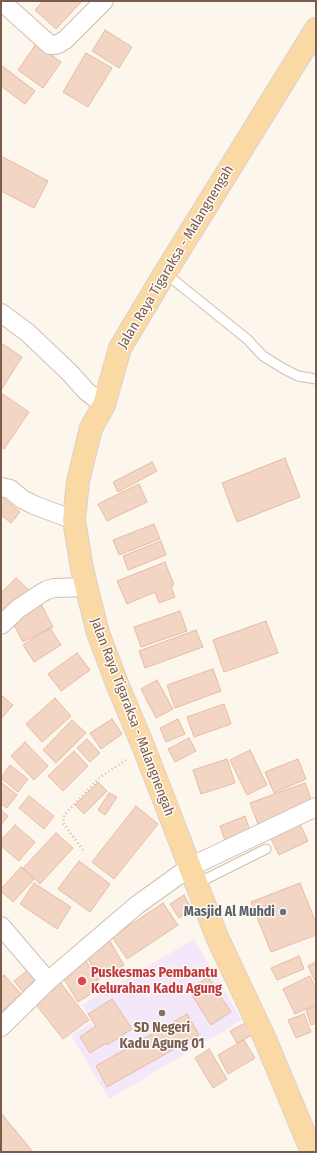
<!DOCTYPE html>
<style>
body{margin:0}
#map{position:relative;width:317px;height:1153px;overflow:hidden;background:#fdf6ec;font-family:"Fira Sans Condensed",sans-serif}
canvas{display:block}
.frame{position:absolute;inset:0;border:2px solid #7a5c4d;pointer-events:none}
</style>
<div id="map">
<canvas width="317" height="1153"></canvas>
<div class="frame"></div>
</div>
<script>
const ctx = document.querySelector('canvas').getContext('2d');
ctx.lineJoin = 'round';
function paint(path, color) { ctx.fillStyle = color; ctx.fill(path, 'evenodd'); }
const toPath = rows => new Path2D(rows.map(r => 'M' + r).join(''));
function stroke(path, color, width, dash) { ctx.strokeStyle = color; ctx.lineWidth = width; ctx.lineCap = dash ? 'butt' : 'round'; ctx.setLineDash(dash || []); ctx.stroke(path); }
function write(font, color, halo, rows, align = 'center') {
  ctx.font = font + ' "Fira Sans Condensed",sans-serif'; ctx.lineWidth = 3; ctx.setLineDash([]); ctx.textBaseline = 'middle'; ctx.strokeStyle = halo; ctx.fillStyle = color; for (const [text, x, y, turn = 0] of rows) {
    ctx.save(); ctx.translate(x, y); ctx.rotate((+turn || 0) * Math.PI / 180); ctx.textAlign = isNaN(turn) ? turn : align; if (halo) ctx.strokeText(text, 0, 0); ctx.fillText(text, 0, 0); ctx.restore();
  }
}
paint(toPath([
 [194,939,242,1020,109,1099,71,1035,93,1022,82,1005]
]), '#f3e8fa');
const building = toPath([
 [43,1,82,1,56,29,35,10,43,1],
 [105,30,132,47,119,68,92,51,105,30],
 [36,44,61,62,43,88,18,70,36,44],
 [86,53,112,68,88,107,63,92,86,53],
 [1,65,35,91,25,104,1,86,1,65],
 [1,156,48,181,34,208,1,191,1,156],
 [1,343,22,357,1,390,1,343],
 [1,393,29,412,4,449,1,447,1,393],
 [285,458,300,497,237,522,222,483,285,458],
 [152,462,157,471,118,492,113,482,152,462],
 [139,484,147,502,107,521,98,504,139,484],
 [1,496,20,512,11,523,1,515,1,496],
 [154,524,160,539,119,555,113,540,154,524],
 [161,541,166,555,128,570,123,556,161,541],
 [165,562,174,585,171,586,175,597,159,603,155,592,127,604,117,581,165,562],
 [16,578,31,592,1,621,1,593,16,578],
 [41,604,53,627,23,642,11,619,41,604],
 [180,611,187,631,141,647,134,627,180,611],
 [266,621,278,653,224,672,213,640,266,621],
 [50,628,61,645,34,662,23,645,50,628],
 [196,630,203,647,145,668,139,651,196,630],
 [77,653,90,670,61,691,48,674,77,653],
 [213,669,221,691,175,708,167,685,213,669],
 [157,680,173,709,156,718,141,689,157,680],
 [1,695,13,705,1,719,1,695],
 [55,698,71,716,42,742,26,724,55,698],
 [224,704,231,724,194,737,187,717,224,704],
 [112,719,122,734,101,749,90,733,112,719],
 [178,719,185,734,166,742,160,728,178,719],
 [72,720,86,733,56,763,43,750,72,720],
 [189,738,196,751,175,762,168,749,189,738],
 [87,739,100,753,90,762,77,748,87,739],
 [25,742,48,766,34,780,11,756,25,742],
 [250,750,267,785,247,795,230,760,250,750],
 [74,751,88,766,63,791,48,776,74,751],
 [227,759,235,783,201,794,193,770,227,759],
 [298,759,306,779,274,793,265,772,298,759],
 [10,765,28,779,18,792,1,778,10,765],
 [1,782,17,795,7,808,1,804,1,782],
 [98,782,107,791,84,814,75,805,98,782],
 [305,783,313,804,258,824,250,803,305,783],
 [109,793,117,797,105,815,98,810,109,793],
 [29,796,54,816,44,829,19,808,29,796],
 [136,806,158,824,114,879,92,862,136,806],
 [1,810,8,816,1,825,1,810],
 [245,816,252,837,227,846,220,826,245,816],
 [298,820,308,841,279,855,269,835,298,820],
 [15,825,35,842,19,861,1,846,1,840,15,825],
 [56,833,73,848,40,884,23,868,56,833],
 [79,861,110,884,90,912,58,889,79,861],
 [21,867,34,879,13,902,1,891,1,889,21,867],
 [34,883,71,907,57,929,20,904,34,883],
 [300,883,316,923,316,935,271,952,251,902,300,883],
 [184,895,192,909,179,918,170,904,184,895],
 [163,903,178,925,127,959,112,937,163,903],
 [108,938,124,965,99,979,84,951,108,938],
 [299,956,304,969,277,980,271,968,299,956],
 [86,961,102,987,78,1002,62,976,86,961],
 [316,962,316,983,308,966,316,962],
 [28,970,37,981,23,992,14,981,28,970],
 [4,975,22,995,1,1012,1,977,4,975],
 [310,976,316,989,316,1004,295,1014,283,989,310,976],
 [208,977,231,1012,211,1025,189,990,208,977],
 [60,982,89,1020,63,1039,34,1002,60,982],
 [112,999,132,1029,107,1045,106,1043,90,1053,80,1037,96,1026,88,1014,112,999],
 [316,1006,316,1023,311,1025,306,1010,316,1006],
 [187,1014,199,1035,107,1087,96,1066,187,1014],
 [304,1014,311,1032,296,1038,288,1020,304,1014],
 [245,1023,252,1035,237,1043,230,1031,245,1023],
 [244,1040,255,1058,228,1074,218,1055,244,1040],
 [209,1049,227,1079,213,1088,195,1058,209,1049],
 [1,1113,33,1152,1,1152,1,1113]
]);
paint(building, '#f3d5c3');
stroke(building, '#e6bba3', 1);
const lane = toPath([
 [165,273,247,339,263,356,284,369,298,376,316,379],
 [196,884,266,849]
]);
const street = toPath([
 [1,1,50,45,55,45,58,44,65,40,104,1],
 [1,313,28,333,70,373,86,391,104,405],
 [1,487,10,489,22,499,34,505,74,520],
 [1,625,18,609,40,594,47,590,54,588,86,587],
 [1,926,48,981],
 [1,1027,48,981,137,905,190,867,316,807]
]);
const primary = toPath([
 [312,1152,265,1039,217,937,144,748,118,686,98,633,82,569,74,520,78,481,91,428,104,405,120,348,165,273,316,29]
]);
stroke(lane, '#d1beb0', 11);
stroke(street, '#d1beb0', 20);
stroke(primary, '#dad1cd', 24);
stroke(toPath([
 [83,850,63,823,64,815,99,778,126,760]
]), '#d9b8a5', 2.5, [1, 3]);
stroke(lane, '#fff', 9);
stroke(street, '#fff', 18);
stroke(primary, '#fbd9a5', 22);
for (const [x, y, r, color] of [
 [283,912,4,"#6b7280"],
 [82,981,5,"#e0444e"],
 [162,1013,4,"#8d6e63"]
]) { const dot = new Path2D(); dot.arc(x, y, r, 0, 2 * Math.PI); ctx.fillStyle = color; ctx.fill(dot); stroke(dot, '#fffaf3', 1.5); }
write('14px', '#7a5c4d', '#fffaf3', [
 ["Jalan Raya Tigaraksa - Malangnengah",176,257,-59],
 ["Jalan Raya Tigaraksa - Malangnengah",132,717,69]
]);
write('bold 14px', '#5b616d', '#fffaf3', [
 ["Masjid Al Muhdi",275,912]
], 'right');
write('bold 14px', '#be3a42', '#fffaf3', [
 ["Puskesmas Pembantu",91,973],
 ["Kelurahan Kadu Agung",91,989]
], 'left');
write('bold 14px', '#785e54', '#fffaf3', [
 ["SD Negeri",162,1028],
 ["Kadu Agung 01",162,1044]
]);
</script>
